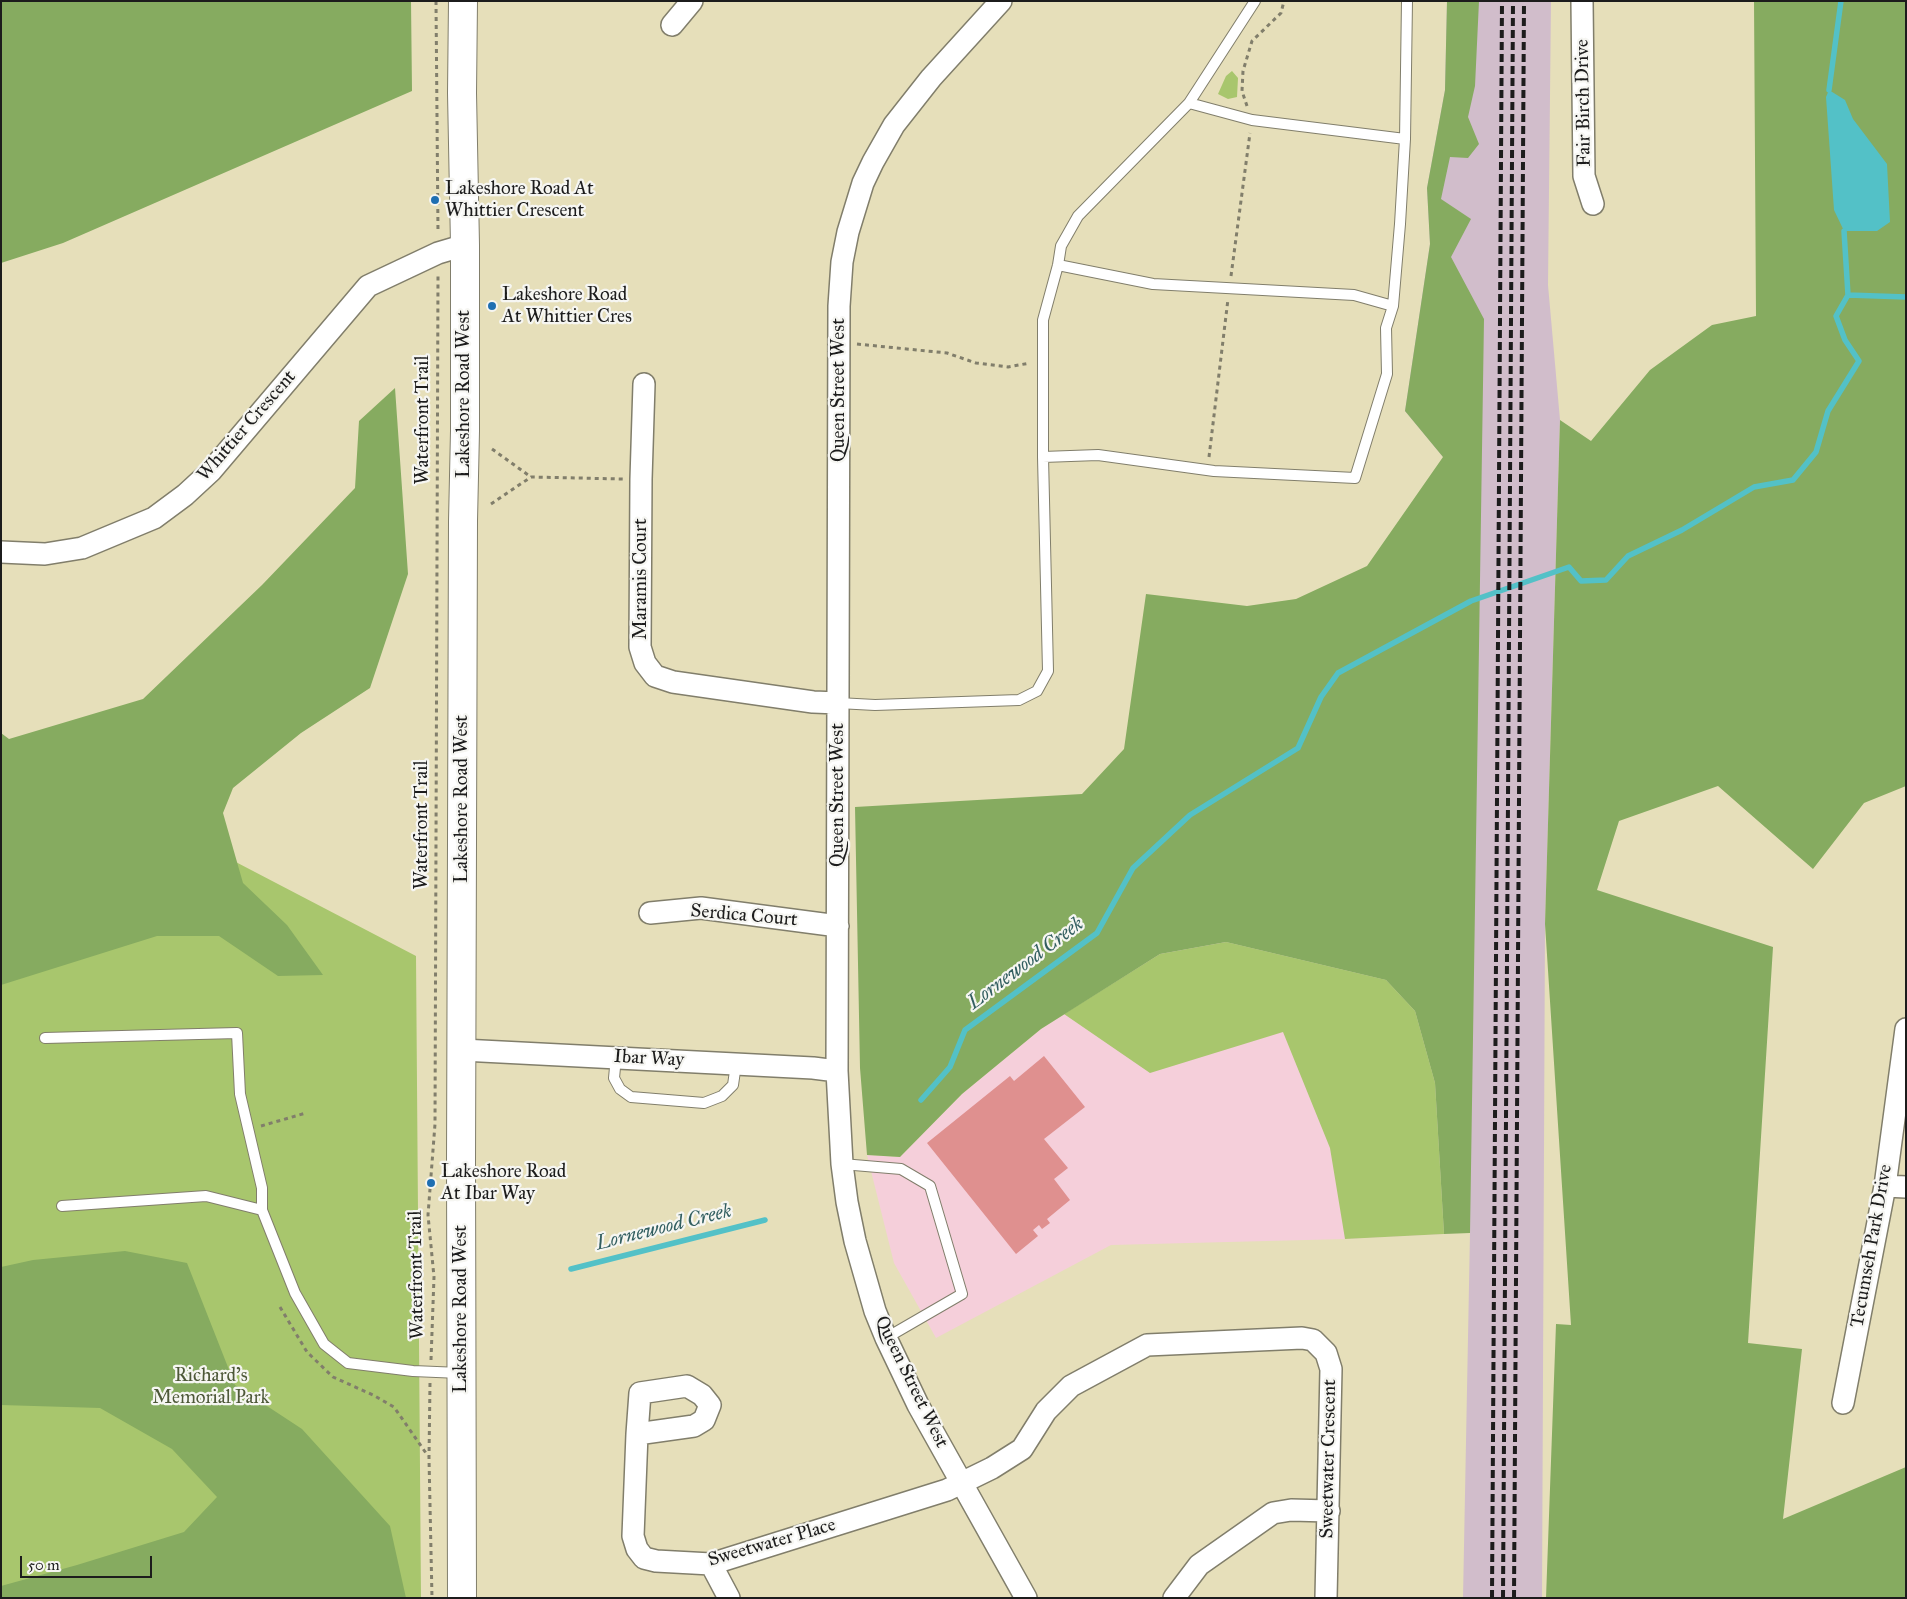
<!DOCTYPE html>
<style>
body{margin:0}
#map{position:relative;width:1907px;height:1599px;overflow:hidden;background:#e6dfba;font-family:"IM FELL Great Primer",serif}
canvas{display:block}
.frame{position:absolute;inset:0;border:2px solid #1c1c1c;pointer-events:none}
.scale{position:absolute;left:20px;top:1556px;width:132px;height:22px;box-sizing:border-box;border:2px solid #1c1c1c;border-top:0;padding-left:6px;font-size:15px;line-height:18px;white-space:nowrap;color:#1c1c1c;-webkit-text-stroke:4px #f6f6f2;paint-order:stroke}
</style>
<div id="map">
<canvas width="1907" height="1599"></canvas>
<div class="frame"></div>
<div class="scale">50 m</div>
</div>
<script>
const ctx = document.querySelector('canvas').getContext('2d');
ctx.lineJoin = 'round';
function paint(path, color) { ctx.fillStyle = color; ctx.fill(path, 'evenodd'); }
const toPath = rows => new Path2D(rows.map(r => 'M' + r).join(''));
function stroke(path, color, width, dash) { ctx.strokeStyle = color; ctx.lineWidth = width; ctx.lineCap = dash ? 'butt' : 'round'; ctx.setLineDash(dash || []); ctx.stroke(path); }
function write(font, color, halo, rows, align = 'center') {
  ctx.font = font + ' "IM FELL Great Primer",serif'; ctx.lineWidth = 4.5; ctx.setLineDash([]); ctx.textBaseline = 'middle'; ctx.strokeStyle = halo; ctx.fillStyle = color; for (const [text, x, y, turn = 0] of rows) {
    ctx.save(); ctx.translate(x, y); ctx.rotate((+turn || 0) * Math.PI / 180); ctx.textAlign = isNaN(turn) ? turn : align; if (halo) ctx.strokeText(text, 0, 0); ctx.fillText(text, 0, 0); ctx.restore();
  }
}
paint(toPath([
 [1226,942,1444,1234,1345,1239,1111,1245,936,1338,894,1263,867,1155,900,1157,962,1094,1041,1029,1160,954]
]), '#f5cfda');
paint(toPath([
 [1447,1,1551,1,1548,285,1560,420,1545,924,1542,1598,1463,1598,1470,1233,1466,797,1443,457,1405,411,1430,244,1427,188,1445,90]
]), '#d1bdcb');
paint(toPath([
 [1232,71,1238,78,1237,97,1228,99,1218,94,1226,76],
 [207,847,416,956,421,1598,1,1598,1,913],
 [1226,942,1386,980,1415,1011,1435,1083,1444,1234,1345,1239,1330,1148,1283,1032,1150,1073,1064,1014,1160,954]
]), '#a8c66d');
paint(toPath([
 [1,1,411,1,412,91,63,243,1,263],
 [1447,1,1479,1,1475,86,1468,117,1479,144,1468,158,1450,157,1441,199,1471,219,1451,257,1484,319,1470,1233,1444,1234,1435,1083,1415,1011,1386,980,1226,942,1160,954,1041,1029,962,1094,900,1157,867,1155,860,1068,855,807,1082,794,1124,749,1146,594,1247,606,1296,599,1367,566,1443,457,1405,411,1430,244,1427,188,1445,90],
 [1754,1,1906,1,1906,786,1864,803,1813,869,1718,786,1619,821,1597,890,1773,947,1748,1343,1802,1349,1783,1519,1906,1467,1906,1598,1546,1598,1556,1324,1571,1325,1545,924,1560,420,1591,441,1650,370,1712,325,1756,316],
 [395,388,408,574,370,688,301,733,233,788,223,813,243,883,287,925,323,975,278,976,219,936,157,936,1,985,1,733,9,739,143,699,262,585,355,488,359,421],
 [125,1251,187,1263,235,1385,302,1429,390,1526,406,1598,1,1598,1,1586,77,1565,184,1532,217,1497,172,1449,100,1408,1,1405,1,1267,33,1260]
]), '#86ab60');
paint(toPath([
 [1829,90,1845,100,1853,119,1887,164,1890,222,1877,231,1844,231,1834,210,1826,97]
]), '#53c1c7');
stroke(toPath([
 [1829,90,1841,1],
 [1844,231,1848,295],
 [921,1100,950,1067,965,1030,1097,933,1133,868,1190,815,1298,748,1321,697,1338,673,1471,601,1569,567,1581,581,1606,580,1628,556,1682,530,1754,487,1793,480,1816,452,1828,411,1859,361,1845,340,1836,316,1848,295,1906,297],
 [571,1269,765,1220]
]), '#53c1c7', 5.5);
paint(toPath([
 [1044,1056,1085,1107,1044,1139,1068,1168,1054,1179,1070,1200,1047,1219,1050,1223,1042,1229,1039,1225,1033,1230,1038,1236,1016,1254,927,1143,1010,1076,1014,1081]
]), '#df908f');
const lane = toPath([
 [1189,103,1252,120,1405,139],
 [1058,265,1153,284,1354,295,1393,306],
 [1043,457,1098,455,1214,471,1355,478,1387,374,1386,328,1393,306,1400,224,1405,139,1407,1],
 [838,703,875,705,1019,700,1037,691,1048,671,1043,457,1043,320,1058,265,1061,246,1078,216,1189,103,1255,1],
 [45,1038,237,1033,240,1094,262,1188,262,1210,295,1293,324,1344,348,1363,413,1371,460,1373],
 [616,1057,614,1078,620,1089,631,1097,704,1103,722,1096,733,1085,736,1064],
 [842,1164,901,1169,930,1186,962,1294,886,1338],
 [62,1206,206,1196,262,1210]
]);
const street = toPath([
 [1001,1,931,78,894,125,873,162,863,183,848,232,842,262,839,306,837,1071,842,1164,847,1202,855,1241,875,1311,886,1338,918,1405,1026,1598],
 [1582,1,1584,176,1593,204],
 [672,25,692,1],
 [644,384,641,479,640,647,645,663,655,676,673,682,813,702,838,703],
 [1,552,45,554,82,548,154,518,185,495,211,471,368,286,438,253,465,245],
 [650,913,701,908,838,926],
 [462,1050,813,1068,837,1071],
 [1885,1186,1906,1187],
 [1843,1403,1885,1186,1906,1029],
 [637,1434,640,1393,687,1386,702,1395,710,1405,704,1420,694,1426,637,1434,633,1536,637,1549,644,1558,656,1561,711,1564,947,1490,992,1468,1022,1449,1046,1411,1071,1386,1147,1345,1302,1338,1313,1340,1326,1353,1331,1369,1326,1598],
 [711,1564,729,1598],
 [1174,1598,1199,1565,1273,1513,1291,1510,1329,1511]
]);
const primary = toPath([
 [462,1598,461,1161,463,521,465,431,465,245,462,93,463,1]
]);
stroke(lane, '#817e6b', 12);
stroke(street, '#817e6b', 24);
stroke(primary, '#817e6b', 30);
stroke(toPath([
 [436,1,438,233],
 [1247,106,1242,91,1243,71,1252,41,1281,13,1284,1],
 [1231,276,1250,133],
 [857,344,947,353,976,363,1008,367,1030,363],
 [492,449,531,477],
 [1209,457,1228,299],
 [491,504,531,477,623,479],
 [261,1126,306,1113],
 [280,1307,307,1352,333,1377,373,1395,394,1407,428,1456],
 [431,1360,434,1277,428,1215,435,1124,438,274],
 [430,1383,429,1458,432,1598]
]), '#817e6b', 3, [4, 4]);
stroke(lane, '#fff', 10);
stroke(street, '#fff', 21);
stroke(primary, '#fff', 28);
stroke(toPath([
 [1492,1598,1502,1],
 [1503,1598,1513,1],
 [1514,1598,1524,1]
]), '#1c1c1c', 4, [8, 4]);
for (const [x, y, r, color] of [
 [435,200,5,"#1f6fb2"],
 [492,306,5,"#1f6fb2"],
 [431,1183,5,"#1f6fb2"]
]) { const dot = new Path2D(); dot.arc(x, y, r, 0, 2 * Math.PI); ctx.fillStyle = color; ctx.fill(dot); stroke(dot, '#f6f6f2', 2); }
write('19px', '#1c1c1c', '#f6f6f2', [
 ["Fair Birch Drive",1584,103,-91],
 ["Queen Street West",839,390,-90],
 ["Lakeshore Road West",464,394,-90],
 ["Waterfront Trail",423,420,-90],
 ["Whittier Crescent",247,426,-49],
 ["Maramis Court",641,579,-90],
 ["Queen Street West",838,795,-90],
 ["Lakeshore Road West",462,799,-90],
 ["Waterfront Trail",422,825,-90],
 ["Serdica Court",744,916,5],
 ["Ibar Way",649,1059,3],
 ["Tecumseh Park Drive",1872,1246,-80],
 ["Waterfront Trail",417,1275,-91],
 ["Lakeshore Road West",461,1309,-90],
 ["Queen Street West",911,1382,64],
 ["Sweetwater Crescent",1329,1459,-89],
 ["Sweetwater Place",772,1543,-16]
]);
write('19px', '#1c1c1c', '#f6f6f2', [
 ["Lakeshore Road At",445,189],
 ["Whittier Crescent",445,211],
 ["Lakeshore Road",502,295],
 ["At Whittier Cres",502,317],
 ["Lakeshore Road",441,1172],
 ["At Ibar Way",441,1194]
], 'left');
write('19px', '#4d5838', '#f6f6f2', [
 ["Richard's",211,1376],
 ["Memorial Park",211,1398]
]);
write('italic 20px', '#325e60', '#f6f6f2', [
 ["Lornewood Creek",1026,964,-37],
 ["Lornewood Creek",664,1228,-14]
]);
</script>
